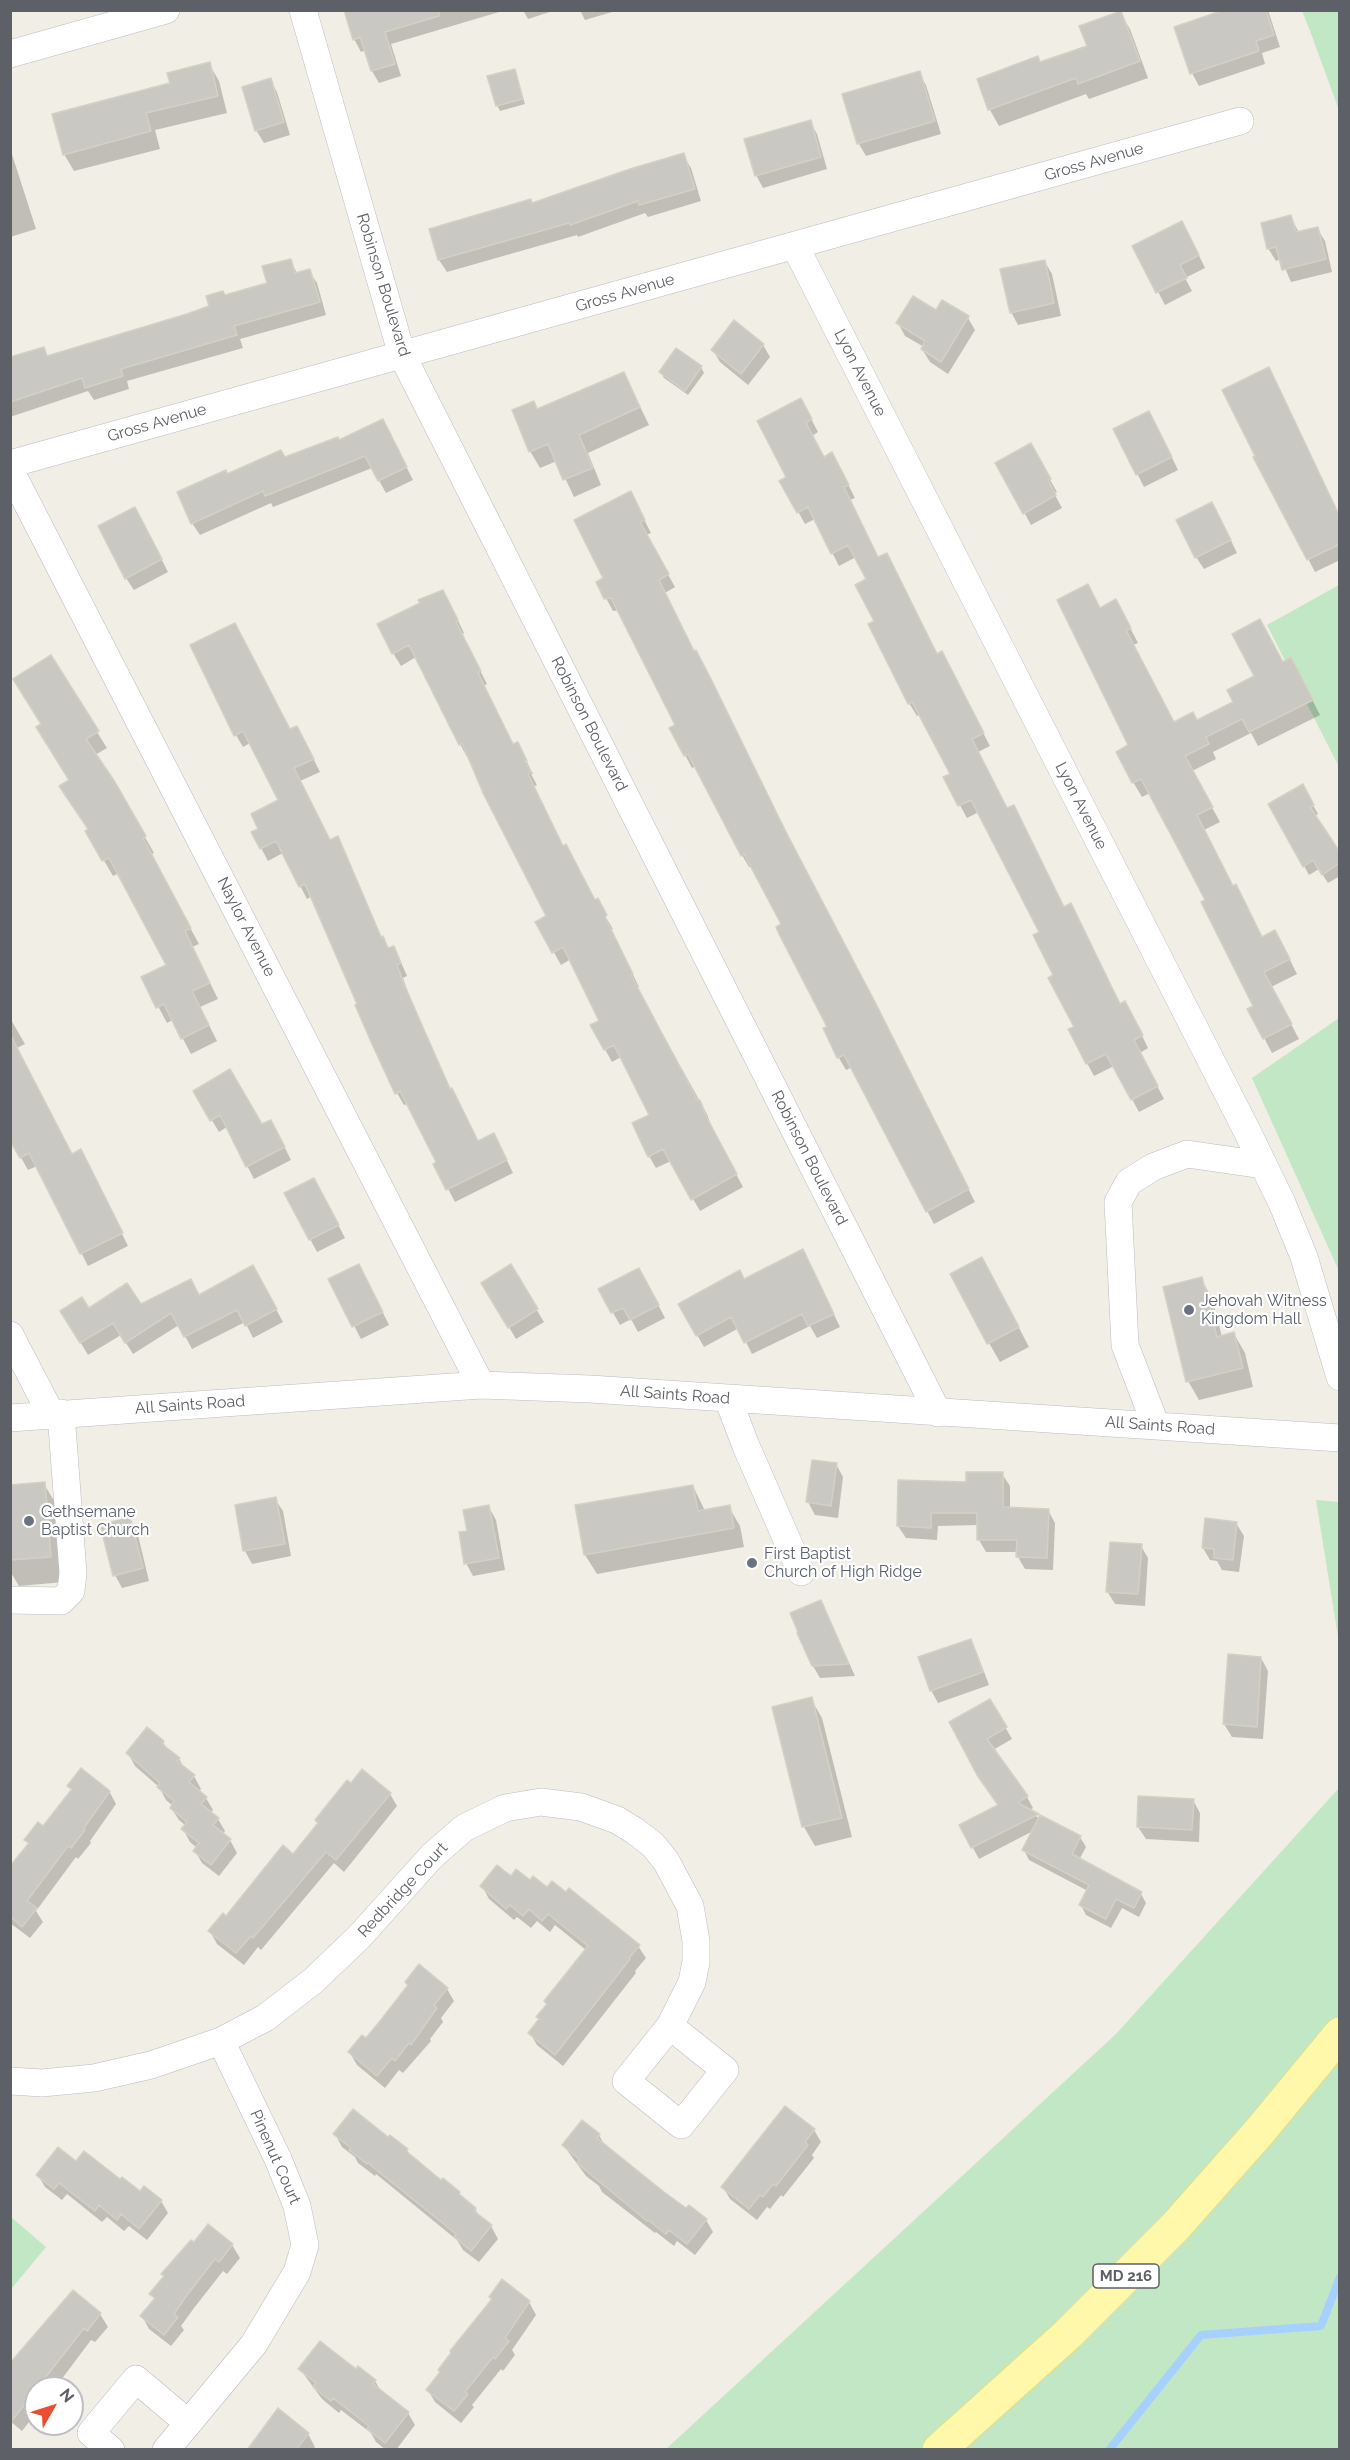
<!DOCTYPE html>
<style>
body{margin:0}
#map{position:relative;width:1350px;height:2460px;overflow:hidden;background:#f0eee5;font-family:Raleway,sans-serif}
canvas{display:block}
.frame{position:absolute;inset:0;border:12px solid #5d6066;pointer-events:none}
.north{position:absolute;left:24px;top:2376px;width:60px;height:60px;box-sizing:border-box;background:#fff;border:2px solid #bebfc2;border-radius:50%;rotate:51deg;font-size:16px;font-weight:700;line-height:24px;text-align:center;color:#5d6066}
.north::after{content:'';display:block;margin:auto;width:21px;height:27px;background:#eb4d30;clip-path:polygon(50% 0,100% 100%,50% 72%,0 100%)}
</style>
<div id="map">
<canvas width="1350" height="2460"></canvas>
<div class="frame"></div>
<div class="north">N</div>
</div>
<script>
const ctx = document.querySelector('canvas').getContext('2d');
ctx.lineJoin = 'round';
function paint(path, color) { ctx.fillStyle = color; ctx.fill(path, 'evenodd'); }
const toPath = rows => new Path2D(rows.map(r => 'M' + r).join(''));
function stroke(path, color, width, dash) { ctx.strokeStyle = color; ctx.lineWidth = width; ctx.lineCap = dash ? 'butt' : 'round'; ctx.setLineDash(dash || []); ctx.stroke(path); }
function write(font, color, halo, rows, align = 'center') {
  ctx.font = font + ' Raleway,sans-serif'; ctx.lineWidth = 4.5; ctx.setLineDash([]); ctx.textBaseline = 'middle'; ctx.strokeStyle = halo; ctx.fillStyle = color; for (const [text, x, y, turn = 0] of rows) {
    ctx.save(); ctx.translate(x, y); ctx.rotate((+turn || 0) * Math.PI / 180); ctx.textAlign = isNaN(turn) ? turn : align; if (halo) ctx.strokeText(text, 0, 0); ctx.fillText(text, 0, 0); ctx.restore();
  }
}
paint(toPath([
 [1302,11,1339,11,1339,110,1310,31],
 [1339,585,1339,767,1267,625],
 [1339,1018,1339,1271,1252,1078],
 [1316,1500,1339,1502,1339,1643],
 [1339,1788,1339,2449,665,2450,1116,2034],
 [11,2217,46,2247,12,2288,10,2286]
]), '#c2e7c5');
paint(toPath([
 [345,10,506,10,391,44,401,76,379,83,372,71,366,50,361,52,354,39],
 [523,10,556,10,528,19],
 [580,10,619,10,585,20],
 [1229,10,1268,10,1280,47,1262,53,1265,64,1199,86,1192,73],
 [1120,13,1130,29,1148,78,1089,99,1086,94,999,126,990,110,979,80,1041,64,1089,47],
 [209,64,219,81,227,113,155,130,160,149,74,171,64,154,171,84],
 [514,71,525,104,500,111,497,105],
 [919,73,926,85,941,134,866,156,859,144,844,95],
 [270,80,277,92,290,135,264,143,256,130],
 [810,122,817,134,827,169,763,188,756,175],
 [10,148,36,229,10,237],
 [683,155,691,168,701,201,648,217,645,213,578,237,577,235,447,272,439,260,431,230,532,204],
 [1291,217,1299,233,1317,228,1325,241,1332,272,1291,282,1281,259,1276,261,1268,248],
 [1189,235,1205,268,1185,278,1192,291,1165,305,1134,246],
 [290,260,297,273,309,271,317,283,326,315,240,339,243,348,127,381,129,389,94,400,88,391,10,417,10,372,43,348,48,357,210,307,225,297,269,284],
 [1045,262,1052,274,1061,316,1018,325,1011,312],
 [937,312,968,318,975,330,948,374,930,362,922,349,924,347,905,336,898,323],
 [763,345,770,357,748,385,720,362,713,350],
 [701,367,704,373,688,395,664,378,661,372],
 [624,374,649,425,588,453,601,485,574,497,557,461,540,468,530,451,537,411],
 [1276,381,1340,517,1340,560,1315,572,1255,457],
 [808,413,818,432,812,436,824,458,839,467,855,498,850,500,879,559,937,655,948,666,990,746,978,752,1007,810,1120,1005,1132,1015,1148,1048,1140,1053,1164,1099,1139,1112,1114,1066,1094,1076,1087,1063,1041,933,979,812,967,818,945,778,952,775,920,714,917,716,909,703,876,622,868,579,856,557,839,566,815,519,805,524,781,481,788,478],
 [1156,425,1178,470,1144,487,1115,430],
 [389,433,413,480,386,493,372,468,273,507,271,503,200,535,192,523,227,476,339,442],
 [1030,445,1057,492,1054,493,1062,508,1031,525,997,463],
 [637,506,651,533,646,535,675,587,665,593,694,652,975,1202,934,1224,852,1067,846,1070,839,1058,825,1029,829,1027,783,925,752,866,749,867,742,855,696,766,692,768,685,755,677,726,619,610,613,611,606,598,605,579],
 [1219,516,1237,553,1204,569,1196,557],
 [142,521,168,572,134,590,126,578],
 [450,604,464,633,462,635,487,684,484,686,513,746,524,756,533,774,531,774,537,785,533,787,563,847,613,929,611,930,639,987,637,988,707,1114,714,1133,743,1187,700,1211,671,1161,656,1168,649,1156,651,1115,621,1057,612,1062,592,1026,601,1021,571,959,561,965,537,922,548,917,469,756,467,757,460,744,416,657,401,666,393,653],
 [1100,610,1124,616,1138,643,1133,645,1174,724,1197,722,1235,703,1283,663,1299,674,1320,715,1258,746,1251,733,1213,752,1216,759,1192,771,1220,822,1204,830,1233,887,1262,938,1283,946,1297,974,1271,987,1299,1039,1272,1053,1249,1009,1255,1006,1207,901,1150,793,1142,797,1133,782,1130,746],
 [192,645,304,740,320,772,300,781,330,842,337,838,344,850,382,938,388,950,393,948,400,960,407,976,403,978,410,998,451,1090,479,1143,501,1148,513,1173,455,1202,435,1164,438,1163,408,1104,404,1105,397,1093,312,896,307,899,283,853,268,861,261,848,260,829,280,801,250,743,243,747,236,735],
 [50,657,107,748,95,755,114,783,154,853,150,855,199,944,192,947,218,999,200,1007,217,1041,191,1054,173,1020,167,1023,143,978,169,965,119,873,113,876,87,831,89,830,70,780,42,725],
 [1302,786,1318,814,1314,816,1340,855,1340,876,1328,883,1319,869,1309,875,1270,804],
 [10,1018,25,1044,17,1048,72,1155,87,1164,128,1246,88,1266,37,1166,28,1170,10,1138],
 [195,1092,278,1134,291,1160,254,1179,227,1127,219,1132],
 [321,1192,345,1238,317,1252,286,1194],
 [809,1263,840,1327,817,1338,810,1326,752,1354,739,1328,704,1347,680,1305,744,1281],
 [510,1266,544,1322,516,1339,483,1283],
 [253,1267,283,1322,253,1338,245,1322,192,1349,179,1325,133,1354,121,1335,88,1355,62,1311,140,1306,199,1296],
 [993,1278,1029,1347,1000,1362,989,1343],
 [366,1279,389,1325,361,1339,330,1280],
 [1201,1279,1212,1298,1222,1337,1234,1334,1245,1353,1253,1387,1199,1400,1188,1381],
 [646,1282,665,1318,638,1332,631,1319,620,1325,600,1290],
 [836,1464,843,1477,838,1518,815,1515,808,1502],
 [1002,1474,1010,1486,1010,1509,1048,1510,1055,1523,1053,1570,1025,1569,1018,1557,1018,1552,986,1552,979,1540,979,1525,938,1526,937,1540,906,1538,898,1526,968,1484],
 [44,1484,59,1509,64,1582,19,1586,10,1571,10,1486],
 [693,1486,705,1511,729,1507,740,1526,744,1547,597,1574,585,1555,577,1506],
 [275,1499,283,1511,291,1556,252,1564,245,1551,236,1506],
 [489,1507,496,1520,505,1570,473,1576,466,1563,469,1532],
 [129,1519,137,1531,149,1581,122,1588,115,1575],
 [1236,1523,1244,1536,1239,1572,1222,1570,1217,1561,1210,1560,1203,1548],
 [1141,1546,1148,1558,1145,1606,1115,1604,1107,1591],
 [827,1614,855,1676,820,1678,813,1666],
 [970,1640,977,1653,989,1685,938,1703,931,1690],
 [1261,1658,1268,1671,1263,1739,1232,1737,1224,1724],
 [811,1699,822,1718,852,1837,815,1846,804,1827,773,1708],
 [990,1701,1012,1739,993,1750,1027,1797,1033,1808,1029,1811,1040,1819,1080,1837,1086,1847,1079,1860,1141,1894,1146,1903,1139,1917,1122,1908,1111,1928,1086,1915,1081,1905,1088,1891,1029,1860,1024,1850,1033,1831,979,1859,961,1826,999,1806,978,1774],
 [163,1742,167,1749,179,1759,185,1769,194,1776,201,1789,199,1792,206,1798,213,1810,211,1813,218,1819,225,1831,223,1834,230,1840,237,1853,219,1876,202,1863,195,1851,197,1848,190,1842,183,1829,186,1826,179,1820,171,1808,173,1806,166,1800,159,1787,135,1766,128,1753],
 [69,1786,109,1791,116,1804,90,1841,91,1843,78,1859,76,1857,36,1911,43,1922,30,1938,10,1923,10,1871,29,1845,26,1840,43,1828,72,1791],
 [390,1794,397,1806,344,1872,334,1863,261,1950,258,1947,244,1965,217,1944,210,1931,293,1856,319,1825,316,1821],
 [1193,1800,1200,1813,1199,1842,1146,1839,1138,1827],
 [511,1878,530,1882,638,1946,646,1958,635,1971,636,1973,563,2066,537,2045,530,2033,539,2020,538,2017,586,1950,555,1925,550,1932,537,1921,531,1928,517,1917,514,1920,489,1899,482,1886],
 [447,1989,454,2001,441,2018,443,2022,430,2039,431,2041,403,2073,399,2070,385,2088,357,2065,350,2053,366,2040],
 [814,2130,821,2142,812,2155,814,2158,783,2197,781,2195,770,2209,767,2207,757,2220,730,2199,723,2187],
 [335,2134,388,2139,407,2150,410,2156,441,2182,459,2193,463,2199,475,2209,481,2219,491,2226,498,2239,479,2262,463,2250,457,2240,376,2174,375,2176,358,2163,355,2157,342,2147],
 [599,2135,605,2146,686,2210,706,2220,713,2232,695,2255,677,2241,674,2246,656,2232,655,2233,602,2192,599,2186,586,2176,564,2146],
 [76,2163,161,2201,168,2213,147,2240,129,2226,124,2231,107,2217,102,2222,67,2194,62,2200,45,2187,38,2175],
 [208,2227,232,2245,240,2258,227,2274,223,2271,194,2308,181,2326,184,2330,171,2346,149,2329,142,2316,155,2300,151,2294,164,2277,163,2274,194,2245],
 [73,2292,100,2314,108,2327,95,2342,91,2340,55,2388,36,2388,36,2413,22,2431,10,2421],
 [490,2297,529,2302,536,2315,512,2350,515,2355,503,2371,501,2369,472,2405,474,2407,461,2423,435,2402,428,2390,493,2301],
 [300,2369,375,2381,382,2393,408,2413,415,2425,396,2450,386,2450,376,2442,371,2433,341,2410,339,2413,322,2399],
 [278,2410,308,2434,315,2447,313,2450,248,2450]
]), '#0003');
stroke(toPath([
 [1109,2450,1201,2335,1321,2326,1340,2277]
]), '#a6d1ff', 8);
const building = toPath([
 [344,10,439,10,439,16,385,32,395,64,371,71,360,37,353,40,344,10],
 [1224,10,1266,10,1274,35,1256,41,1259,51,1190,74,1174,27,1224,10],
 [1121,11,1140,61,1078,84,1076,78,988,110,977,79,1038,56,1040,62,1087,46,1079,26,1121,11],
 [210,62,218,96,146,113,151,131,63,155,52,114,170,83,167,73,210,62],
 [515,69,523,99,496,106,487,76,515,69],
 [920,71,935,121,857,144,842,94,920,71],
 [271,78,284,122,255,131,242,87,271,78],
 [811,120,821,157,755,176,744,139,811,120],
 [684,153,695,189,639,205,638,201,570,225,569,223,438,260,429,229,531,199,532,203,630,169,684,153],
 [1291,215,1296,232,1318,227,1326,259,1282,270,1276,247,1267,249,1261,223,1291,215],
 [1182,221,1199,255,1180,265,1187,278,1156,293,1132,246,1182,221],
 [291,259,295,273,310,269,320,302,234,326,237,335,121,369,123,376,85,388,82,378,10,402,10,357,44,347,47,356,187,314,209,306,206,296,223,291,225,295,267,283,262,266,291,259],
 [1045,260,1054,303,1010,313,1000,269,1045,260],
 [913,296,936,310,942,300,969,316,941,362,921,349,925,341,896,323,913,296],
 [734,320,764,344,741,374,711,350,734,320],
 [676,348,702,366,685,391,659,372,676,348],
 [1269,367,1340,517,1340,544,1307,560,1253,457,1255,456,1222,390,1269,367],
 [624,372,640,407,579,435,593,468,563,480,548,444,529,452,512,410,534,401,537,409,624,372],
 [801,398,812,419,806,423,824,457,832,452,849,485,844,487,878,557,887,553,937,654,942,651,984,733,972,739,1007,808,1014,805,1064,907,1071,903,1120,1004,1125,1001,1143,1035,1134,1040,1158,1086,1131,1100,1106,1054,1086,1064,1068,1029,1074,1027,1048,978,1053,975,1033,935,1039,932,971,800,958,806,943,777,950,774,912,702,908,704,868,624,874,621,855,585,866,579,848,545,831,554,808,507,797,513,779,481,786,477,757,421,801,398],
 [1149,411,1172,457,1136,475,1113,429,1149,411],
 [383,419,407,467,378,481,365,456,265,496,263,491,191,524,177,492,226,470,227,474,281,450,285,457,338,437,339,440,383,419],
 [1031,443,1051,479,1048,480,1056,495,1023,514,995,463,1031,443],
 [631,491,645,520,640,522,669,574,659,580,694,651,696,650,712,681,786,832,876,1004,969,1189,926,1212,844,1055,837,1058,823,1028,827,1027,779,934,776,927,781,924,744,854,741,856,688,754,684,756,669,728,675,725,611,598,604,599,596,582,603,578,574,520,631,491],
 [1212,502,1231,540,1195,558,1176,520,1212,502],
 [135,507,162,559,125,579,98,526,135,507],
 [1088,584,1100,608,1116,599,1131,628,1126,630,1174,722,1193,712,1197,720,1233,702,1227,690,1254,676,1232,634,1260,619,1283,662,1291,657,1313,700,1249,732,1242,719,1206,737,1209,744,1185,756,1213,807,1197,815,1233,886,1236,884,1262,937,1275,930,1290,959,1264,972,1292,1024,1263,1039,1247,1009,1253,1006,1201,902,1205,900,1179,850,1141,779,1132,783,1116,752,1128,745,1057,600,1088,584],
 [443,590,458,620,456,622,481,671,478,673,513,744,518,742,527,761,525,761,531,772,528,774,563,846,566,844,595,900,598,898,607,915,605,917,633,974,631,975,698,1101,700,1100,707,1118,737,1174,691,1200,663,1149,648,1157,632,1123,649,1115,614,1045,604,1050,590,1025,599,1021,563,947,552,953,535,922,546,916,484,795,462,743,459,745,409,645,392,654,377,624,420,603,418,600,443,590],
 [235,623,290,729,297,726,314,759,294,768,330,840,338,836,381,937,383,936,388,948,394,946,401,963,397,965,404,984,450,1089,452,1088,478,1141,494,1133,507,1160,446,1190,433,1164,436,1162,400,1091,395,1094,372,1044,355,1005,357,1004,305,884,299,887,276,841,260,849,251,832,258,829,251,814,278,800,243,731,234,736,190,645,235,623],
 [51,655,99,731,86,739,115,782,146,836,143,838,191,928,185,931,210,983,192,991,209,1025,181,1039,164,1004,156,1008,141,977,166,965,109,858,102,861,85,831,88,829,59,786,69,780,36,727,41,724,13,679,51,655],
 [1303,784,1314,805,1310,807,1340,852,1340,863,1322,875,1313,860,1303,867,1268,804,1303,784],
 [10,1034,72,1154,81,1149,123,1233,80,1254,29,1153,20,1158,10,1141,10,1034],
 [230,1069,262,1124,271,1120,285,1147,246,1167,220,1115,210,1121,193,1091,230,1069],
 [314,1178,339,1225,309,1240,284,1193,314,1178],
 [803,1249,834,1314,808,1326,802,1314,744,1343,731,1317,696,1336,678,1304,740,1270,744,1279,803,1249],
 [982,1257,1019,1327,987,1344,950,1274,982,1257],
 [359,1264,383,1312,352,1327,328,1279,359,1264],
 [511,1264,538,1309,508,1328,481,1283,511,1264],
 [253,1265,277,1309,245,1326,237,1310,184,1337,171,1313,125,1343,113,1323,80,1343,60,1311,82,1297,89,1308,127,1283,141,1304,191,1279,199,1295,253,1265],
 [639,1268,659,1305,630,1320,623,1308,611,1313,598,1289,639,1268],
 [1202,1277,1217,1337,1234,1332,1243,1368,1186,1382,1163,1287,1202,1277],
 [812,1460,837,1463,831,1506,806,1502,812,1460],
 [966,1472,1003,1472,1003,1507,1049,1509,1047,1558,1016,1557,1017,1540,977,1540,977,1513,931,1513,931,1528,897,1526,898,1480,966,1482,966,1472],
 [45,1482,51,1557,10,1560,10,1485,45,1482],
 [693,1485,698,1511,730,1505,734,1528,584,1555,575,1505,693,1485],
 [276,1497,285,1544,243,1551,235,1505,276,1497],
 [489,1505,499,1558,464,1564,459,1532,467,1531,463,1510,489,1505],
 [130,1517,143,1568,113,1576,100,1525,130,1517],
 [1205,1518,1237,1522,1233,1560,1214,1558,1214,1549,1202,1548,1205,1518],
 [1110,1542,1142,1544,1138,1594,1106,1592,1110,1542],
 [821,1600,849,1664,812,1666,797,1633,798,1632,790,1613,821,1600],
 [971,1639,983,1672,930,1691,918,1657,971,1639],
 [1228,1654,1261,1657,1257,1727,1223,1724,1228,1654],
 [812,1697,842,1818,802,1827,772,1707,812,1697],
 [990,1699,1007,1727,987,1739,1028,1796,1018,1803,1039,1814,971,1848,959,1825,998,1805,977,1775,949,1722,990,1699],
 [147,1727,164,1741,162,1744,180,1758,177,1761,195,1775,189,1782,207,1797,201,1804,219,1818,213,1825,231,1839,211,1865,193,1851,199,1843,181,1829,187,1822,170,1808,174,1801,157,1787,160,1783,126,1753,147,1727],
 [81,1768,110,1791,84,1828,85,1830,71,1848,68,1846,27,1901,37,1908,22,1927,13,1919,10,1922,10,1866,29,1843,24,1840,38,1822,43,1826,72,1789,67,1786,81,1768],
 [362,1769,391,1793,336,1860,326,1852,253,1938,251,1936,236,1953,208,1931,223,1913,226,1916,283,1845,293,1854,318,1823,315,1820,347,1780,351,1783,362,1769],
 [1138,1796,1194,1799,1192,1830,1137,1827,1138,1796],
 [1040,1815,1081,1836,1072,1854,1142,1892,1134,1908,1116,1899,1106,1919,1079,1905,1089,1885,1022,1850,1040,1815],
 [497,1865,511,1876,516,1869,530,1880,533,1876,547,1887,552,1881,566,1892,569,1888,640,1945,629,1958,630,1959,555,2055,528,2033,539,2019,536,2017,547,2004,544,2001,588,1946,548,1914,542,1921,529,1909,523,1916,510,1905,506,1909,480,1886,497,1865],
 [419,1964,448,1988,434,2005,437,2008,411,2045,409,2043,395,2061,392,2058,377,2076,348,2052,362,2035,366,2038,380,2021,408,1985,405,1982,419,1964],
 [785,2106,815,2129,805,2142,808,2145,776,2186,773,2184,763,2197,760,2195,749,2209,721,2187,785,2106],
 [353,2109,388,2137,390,2135,408,2149,406,2151,441,2180,443,2178,460,2192,459,2194,476,2208,474,2211,492,2225,471,2251,454,2237,456,2234,368,2163,367,2164,349,2150,351,2148,333,2134,353,2109],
 [582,2120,600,2134,597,2138,664,2192,686,2208,689,2205,707,2219,687,2244,669,2230,666,2234,648,2220,647,2221,577,2163,580,2160,562,2145,582,2120],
 [58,2147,76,2161,84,2151,120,2179,122,2177,140,2191,144,2186,162,2200,139,2229,121,2214,117,2220,99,2205,95,2211,59,2183,54,2189,36,2175,58,2147],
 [208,2224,233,2244,219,2262,215,2259,187,2295,174,2314,178,2317,164,2335,140,2316,155,2298,149,2294,164,2276,161,2274,191,2240,194,2242,208,2224],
 [502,2279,530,2301,505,2338,509,2341,495,2359,493,2357,465,2392,468,2394,454,2411,426,2390,440,2372,438,2370,451,2353,450,2351,492,2299,489,2297,502,2279],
 [73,2290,101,2313,87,2331,84,2328,10,2423,10,2363,73,2290],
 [320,2341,356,2369,358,2366,376,2380,373,2384,409,2412,385,2443,367,2429,369,2426,333,2398,331,2401,313,2387,316,2383,298,2369,320,2341],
 [278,2408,309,2433,296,2450,247,2450,278,2408]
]);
paint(building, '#cac8c2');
stroke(building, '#d4d0c4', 1.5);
const minor = toPath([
 [303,10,402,355,938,1413],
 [10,54,166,10],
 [795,246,1247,1131,1282,1203,1304,1257,1340,1377],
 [10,464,1240,121],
 [10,470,481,1385],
 [10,1335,51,1414],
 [728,1399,746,1446,801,1572],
 [10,1418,481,1385,590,1389,1340,1438],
 [1156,1426,1125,1345,1118,1202,1129,1182,1153,1167,1187,1154,1263,1165],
 [10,1600,61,1601,71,1591,73,1573,61,1413],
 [10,2081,42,2083,94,2078,151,2065,221,2041,265,2018,313,1981,359,1937,432,1856,464,1828,505,1808,541,1802,581,1807,617,1820,635,1831,653,1845,666,1861,690,1906,696,1941,696,1962,692,1982,670,2026,626,2081,681,2125,725,2070,670,2026],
 [111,2450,91,2433,136,2379,188,2423],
 [166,2450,254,2344,297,2272,305,2245,297,2206,278,2159,221,2041]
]);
const major = toPath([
 [939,2450,1068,2334,1175,2227,1260,2131,1340,2034]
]);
stroke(minor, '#babcc1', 28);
stroke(major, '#f3d45b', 34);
stroke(minor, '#fff', 27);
stroke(major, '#fff8ab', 33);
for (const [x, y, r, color] of [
 [1189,1310,6,"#6b7280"],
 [29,1521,6,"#6b7280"],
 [752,1563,6,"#6b7280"]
]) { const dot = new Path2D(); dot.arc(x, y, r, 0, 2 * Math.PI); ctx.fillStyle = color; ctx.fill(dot); stroke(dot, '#fff', 2); }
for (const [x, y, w] of [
 [1126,2276,66]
]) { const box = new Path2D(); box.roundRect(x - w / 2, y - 12, w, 24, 4.5); ctx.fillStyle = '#fff'; ctx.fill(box); stroke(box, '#5d6066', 1.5); }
write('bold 15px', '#5d6066', null, [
 ["MD 216",1126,2276]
]);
write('16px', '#5d6066', '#fff', [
 ["Gross Avenue",1094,162,-16],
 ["Robinson Boulevard",383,285,73],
 ["Gross Avenue",625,293,-16],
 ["Lyon Avenue",860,373,63],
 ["Gross Avenue",157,423,-16],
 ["Robinson Boulevard",589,724,63],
 ["Lyon Avenue",1081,806,63],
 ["Naylor Avenue",246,927,63],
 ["Robinson Boulevard",809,1158,63],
 ["All Saints Road",675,1395,4],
 ["All Saints Road",190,1405,-4],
 ["All Saints Road",1160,1426,4],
 ["Redbridge Court",403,1890,-47],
 ["Pinenut Court",275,2157,66]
]);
write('16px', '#5b616d', '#fff', [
 ["Jehovah Witness",1201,1301],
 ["Kingdom Hall",1201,1319],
 ["Gethsemane",41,1512],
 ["Baptist Church",41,1530],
 ["First Baptist",764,1554],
 ["Church of High Ridge",764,1572]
], 'left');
</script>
